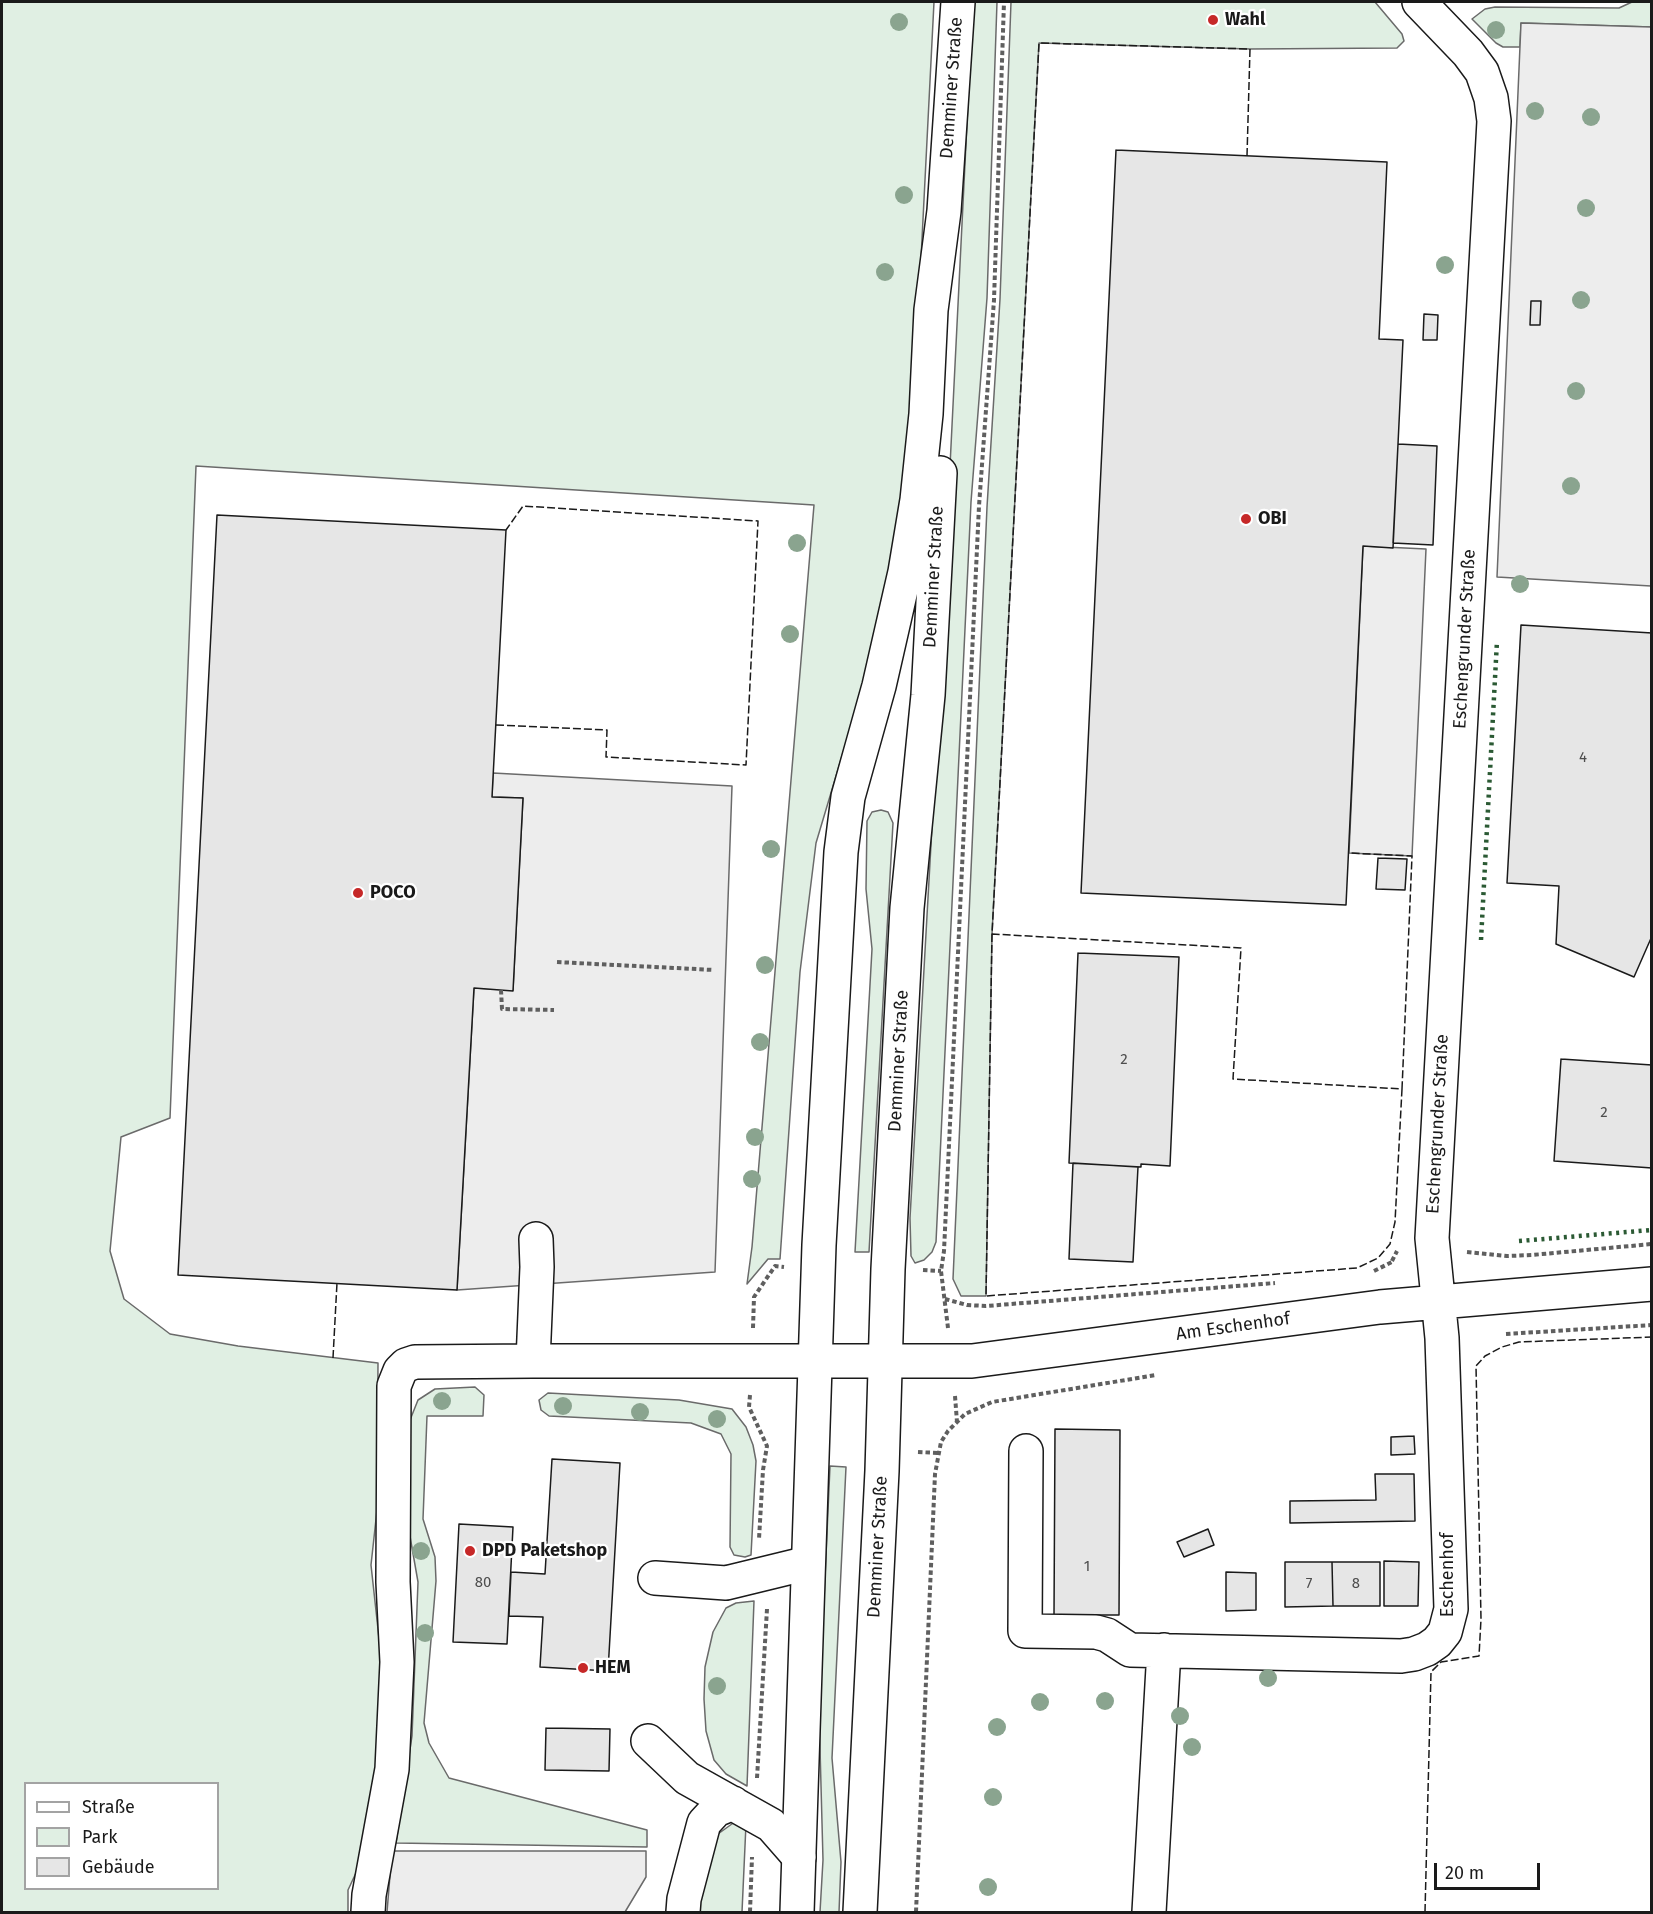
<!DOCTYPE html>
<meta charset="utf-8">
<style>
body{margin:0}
#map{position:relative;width:1653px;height:1914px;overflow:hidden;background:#fff;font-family:"Fira Sans",sans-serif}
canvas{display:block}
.frame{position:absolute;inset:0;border:3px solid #1a1a1a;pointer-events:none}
.legend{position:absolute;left:24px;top:1782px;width:195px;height:108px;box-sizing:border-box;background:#fff;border:2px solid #a3a3a3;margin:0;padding:8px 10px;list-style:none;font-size:18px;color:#1a1a1a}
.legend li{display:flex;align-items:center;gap:12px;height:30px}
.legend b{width:30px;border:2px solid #a3a3a3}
.scale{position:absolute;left:1434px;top:1863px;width:106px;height:27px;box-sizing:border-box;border:3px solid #1a1a1a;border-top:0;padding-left:8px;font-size:18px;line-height:21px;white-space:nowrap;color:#1a1a1a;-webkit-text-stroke:4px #fff;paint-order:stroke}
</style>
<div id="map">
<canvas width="1653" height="1914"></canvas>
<div class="frame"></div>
<ul class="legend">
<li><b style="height:8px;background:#fff"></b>Straße</li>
<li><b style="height:16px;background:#e0efe3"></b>Park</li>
<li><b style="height:16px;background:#e6e6e6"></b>Gebäude</li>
</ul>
<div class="scale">20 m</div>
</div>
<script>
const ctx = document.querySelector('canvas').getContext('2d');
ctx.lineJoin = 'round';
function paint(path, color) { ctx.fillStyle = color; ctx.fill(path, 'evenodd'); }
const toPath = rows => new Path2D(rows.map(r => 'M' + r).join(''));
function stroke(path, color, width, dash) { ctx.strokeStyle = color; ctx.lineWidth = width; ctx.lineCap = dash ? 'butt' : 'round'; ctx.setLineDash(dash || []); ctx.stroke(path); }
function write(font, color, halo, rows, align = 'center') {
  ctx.font = font + ' "Fira Sans",sans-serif'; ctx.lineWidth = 4.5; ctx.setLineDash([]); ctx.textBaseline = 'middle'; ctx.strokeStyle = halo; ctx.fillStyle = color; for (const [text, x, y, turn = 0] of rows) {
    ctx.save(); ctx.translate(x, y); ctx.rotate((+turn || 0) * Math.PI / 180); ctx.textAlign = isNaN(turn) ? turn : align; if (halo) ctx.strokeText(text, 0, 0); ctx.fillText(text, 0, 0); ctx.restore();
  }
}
const green = toPath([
 [2,2,934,2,913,417,883,619,816,843,800,972,780,1259,768,1259,747,1284,752,1247,814,505,196,466,170,1118,121,1137,110,1251,124,1299,170,1334,238,1346,378,1363,377,1510,371,1565,383,1675,379,1760,369,1845,348,1890,348,1912,2,1912,2,2],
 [26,1784,218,1784,218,1888,26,1888,26,1784],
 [973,2,997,2,987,298,971,502,936,1242,932,1252,924,1260,915,1263,911,1256,910,1218,933,809,973,2],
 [1011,2,1375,2,1402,34,1404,41,1397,48,1250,49,1039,43,992,934,986,1296,961,1296,953,1279,987,507,1000,299,1011,2],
 [1632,2,1651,2,1651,27,1521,23,1520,47,1503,47,1496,43,1472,19,1485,9,1495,7,1619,8,1632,2],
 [881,810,888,812,893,823,869,1252,855,1252,872,949,866,889,867,821,872,812,881,810],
 [475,1387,484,1395,483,1416,427,1416,423,1519,435,1557,436,1581,424,1723,429,1743,449,1778,647,1830,647,1847,396,1843,412,1736,418,1582,408,1525,410,1420,418,1400,435,1389,475,1387],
 [548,1393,679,1400,732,1409,746,1427,753,1445,756,1461,751,1555,745,1557,734,1555,730,1547,731,1454,721,1434,691,1423,549,1416,541,1410,539,1400,548,1393],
 [830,1466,846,1467,832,1758,841,1862,839,1912,820,1912,823,1860,819,1711,830,1466],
 [754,1601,747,1786,726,1774,714,1760,706,1731,704,1699,705,1667,713,1632,726,1608,736,1603,754,1601],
 [736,1821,746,1824,742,1912,692,1912,706,1851,718,1834,736,1821]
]);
paint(green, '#e0efe3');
stroke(green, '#6a6a6a', 1.5);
const parking = toPath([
 [1521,23,1651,27,1651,586,1497,577,1521,23],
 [1363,546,1426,549,1412,856,1349,853,1363,546],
 [493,773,732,786,715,1272,457,1290,474,988,513,990,523,798,492,797,493,773],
 [392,1851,646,1851,646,1877,625,1912,387,1912,392,1851]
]);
paint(parking, '#ededed');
stroke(parking, '#6a6a6a', 1.5);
const building = toPath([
 [1116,150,1387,162,1379,339,1403,340,1393,548,1363,546,1346,905,1081,893,1116,150],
 [1531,301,1541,301,1540,325,1530,325,1531,301],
 [1424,314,1438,315,1437,340,1423,340,1424,314],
 [1398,444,1437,446,1433,545,1393,543,1398,444],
 [217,515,506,530,492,797,523,798,513,991,474,988,457,1290,178,1275,217,515],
 [1521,625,1652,633,1652,936,1634,977,1556,944,1559,886,1507,883,1521,625],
 [1378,858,1407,859,1405,890,1376,889,1378,858],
 [1078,953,1179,957,1170,1166,1141,1164,1141,1167,1069,1163,1078,953],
 [1561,1059,1652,1065,1652,1168,1554,1161,1561,1059],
 [1073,1163,1138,1167,1133,1262,1069,1259,1073,1163],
 [1055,1429,1120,1430,1119,1615,1054,1615,1055,1429],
 [1414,1436,1415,1454,1391,1455,1391,1437,1414,1436],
 [552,1459,620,1463,608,1671,540,1667,543,1617,509,1616,511,1572,545,1574,552,1459],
 [1375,1474,1414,1474,1415,1521,1290,1523,1290,1501,1376,1500,1375,1474],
 [459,1524,513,1527,507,1644,453,1642,459,1524],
 [1208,1529,1214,1545,1184,1557,1177,1542,1208,1529],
 [1384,1561,1419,1562,1418,1606,1384,1606,1384,1561],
 [1285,1562,1332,1562,1333,1606,1285,1607,1285,1562],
 [1332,1562,1380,1562,1380,1606,1333,1606,1332,1562],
 [1226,1572,1256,1573,1256,1610,1226,1611,1226,1572],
 [546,1728,610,1729,609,1771,545,1770,546,1728]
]);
paint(building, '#e6e6e6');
stroke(building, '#1a1a1a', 1.5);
const minor = toPath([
 [533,1361,537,1267,536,1239],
 [1026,1451,1025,1631,1096,1632,1107,1635,1130,1650,1401,1656,1414,1654,1427,1649,1437,1642,1445,1632,1451,1609,1442,1338,1432,1238,1494,121,1491,98,1482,72,1468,53,1419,2],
 [655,1578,726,1583,808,1563],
 [648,1741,687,1778,771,1825,799,1857],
 [368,1912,369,1895,392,1769,397,1662,393,1582,394,1386,400,1371,406,1365,415,1362,533,1361,972,1361,1380,1307,1652,1284],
 [683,1912,684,1899,704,1823,716,1810,733,1803],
 [1149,1912,1164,1650]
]);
const major = toPath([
 [797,1912,819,1245,841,852,848,797,879,686,905,572,917,500,926,414,931,310,944,211,958,2],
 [860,1912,882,1471,888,1269,907,908,928,695,940,473]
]);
stroke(minor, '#1a1a1a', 36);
stroke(major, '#1a1a1a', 36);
stroke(toPath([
 [557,962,714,970],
 [501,990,502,1009,554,1010],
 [1467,1252,1507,1256,1532,1255,1652,1244],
 [1392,1261,1397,1251],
 [923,1270,941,1271],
 [1374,1271,1394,1261],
 [945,1299,967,1305,986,1306,1275,1283],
 [753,1328,754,1297,775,1266,784,1267],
 [948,1328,941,1271,944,1251,979,506,994,300,1004,2],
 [1506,1334,1652,1325],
 [750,1395,749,1407,767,1446,763,1470,759,1539],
 [955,1396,957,1422],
 [918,1452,938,1453],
 [757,1778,767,1609],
 [750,1912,752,1857],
 [916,1912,935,1474,941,1442,948,1431,965,1414,992,1402,1156,1375]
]), '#5f5f5f', 4, [4.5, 3]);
stroke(minor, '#fff', 33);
stroke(major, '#fff', 33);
stroke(toPath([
 [1481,940,1497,641],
 [1519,1241,1652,1230]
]), '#2b5a34', 4.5, [3, 4.5]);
stroke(toPath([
 [1247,156,1250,49,1039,43,992,934,1241,948,1233,1079,1402,1089,1412,856,1349,853],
 [496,725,607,730,606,757,746,765,758,521,523,506,506,530],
 [992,934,986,1296,1357,1268,1378,1258,1390,1244,1395,1222,1402,1089],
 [333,1358,337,1283],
 [1425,1912,1431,1672,1441,1662,1479,1656,1481,1619,1476,1366,1485,1356,1502,1347,1519,1342,1652,1337]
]), '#1a1a1a', 1.5, [8, 3]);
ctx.fillStyle = '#8aa48f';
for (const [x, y] of [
 [899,22],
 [1496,30],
 [1535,111],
 [1591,117],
 [904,195],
 [1586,208],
 [1445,265],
 [885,272],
 [1581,300],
 [1576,391],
 [1571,486],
 [797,543],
 [1520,584],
 [790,634],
 [771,849],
 [765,965],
 [760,1042],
 [755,1137],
 [752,1179],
 [442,1401],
 [563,1406],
 [640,1412],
 [717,1419],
 [421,1551],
 [425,1633],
 [1268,1678],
 [717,1686],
 [1105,1701],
 [1040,1702],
 [1180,1716],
 [997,1727],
 [1192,1747],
 [993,1797],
 [988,1887]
]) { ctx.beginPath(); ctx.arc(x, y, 9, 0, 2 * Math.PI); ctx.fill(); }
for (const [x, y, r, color] of [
 [1213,20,6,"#c62828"],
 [1246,519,6,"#c62828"],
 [358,893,6,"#c62828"],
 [470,1551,6,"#c62828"],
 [583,1668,6,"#c62828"]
]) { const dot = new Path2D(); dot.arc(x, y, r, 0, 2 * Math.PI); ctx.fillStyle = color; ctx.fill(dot); stroke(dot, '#fff', 2); }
write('15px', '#4d4d4d', null, [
 ["4",1583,758],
 ["2",1124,1060],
 ["2",1604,1113],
 ["1",1087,1567],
 ["80",483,1583],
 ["7",1309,1584],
 ["8",1356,1584]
]);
write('bold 18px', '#1a1a1a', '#fff', [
 ["Wahl",1225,20],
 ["OBI",1258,519],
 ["POCO",370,893],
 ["DPD Paketshop",482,1551],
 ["HEM",595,1668]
], 'left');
write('18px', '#1a1a1a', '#fff', [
 ["Demminer Straße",952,88,-86],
 ["Demminer Straße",934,577,-87],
 ["Eschengrunder Straße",1465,639,-87],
 ["Demminer Straße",899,1061,-87],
 ["Eschengrunder Straße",1438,1124,-87],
 ["Am Eschenhof",1233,1327,-8],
 ["Demminer Straße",878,1547,-87],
 ["Eschenhof",1448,1575,-90]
]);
</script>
